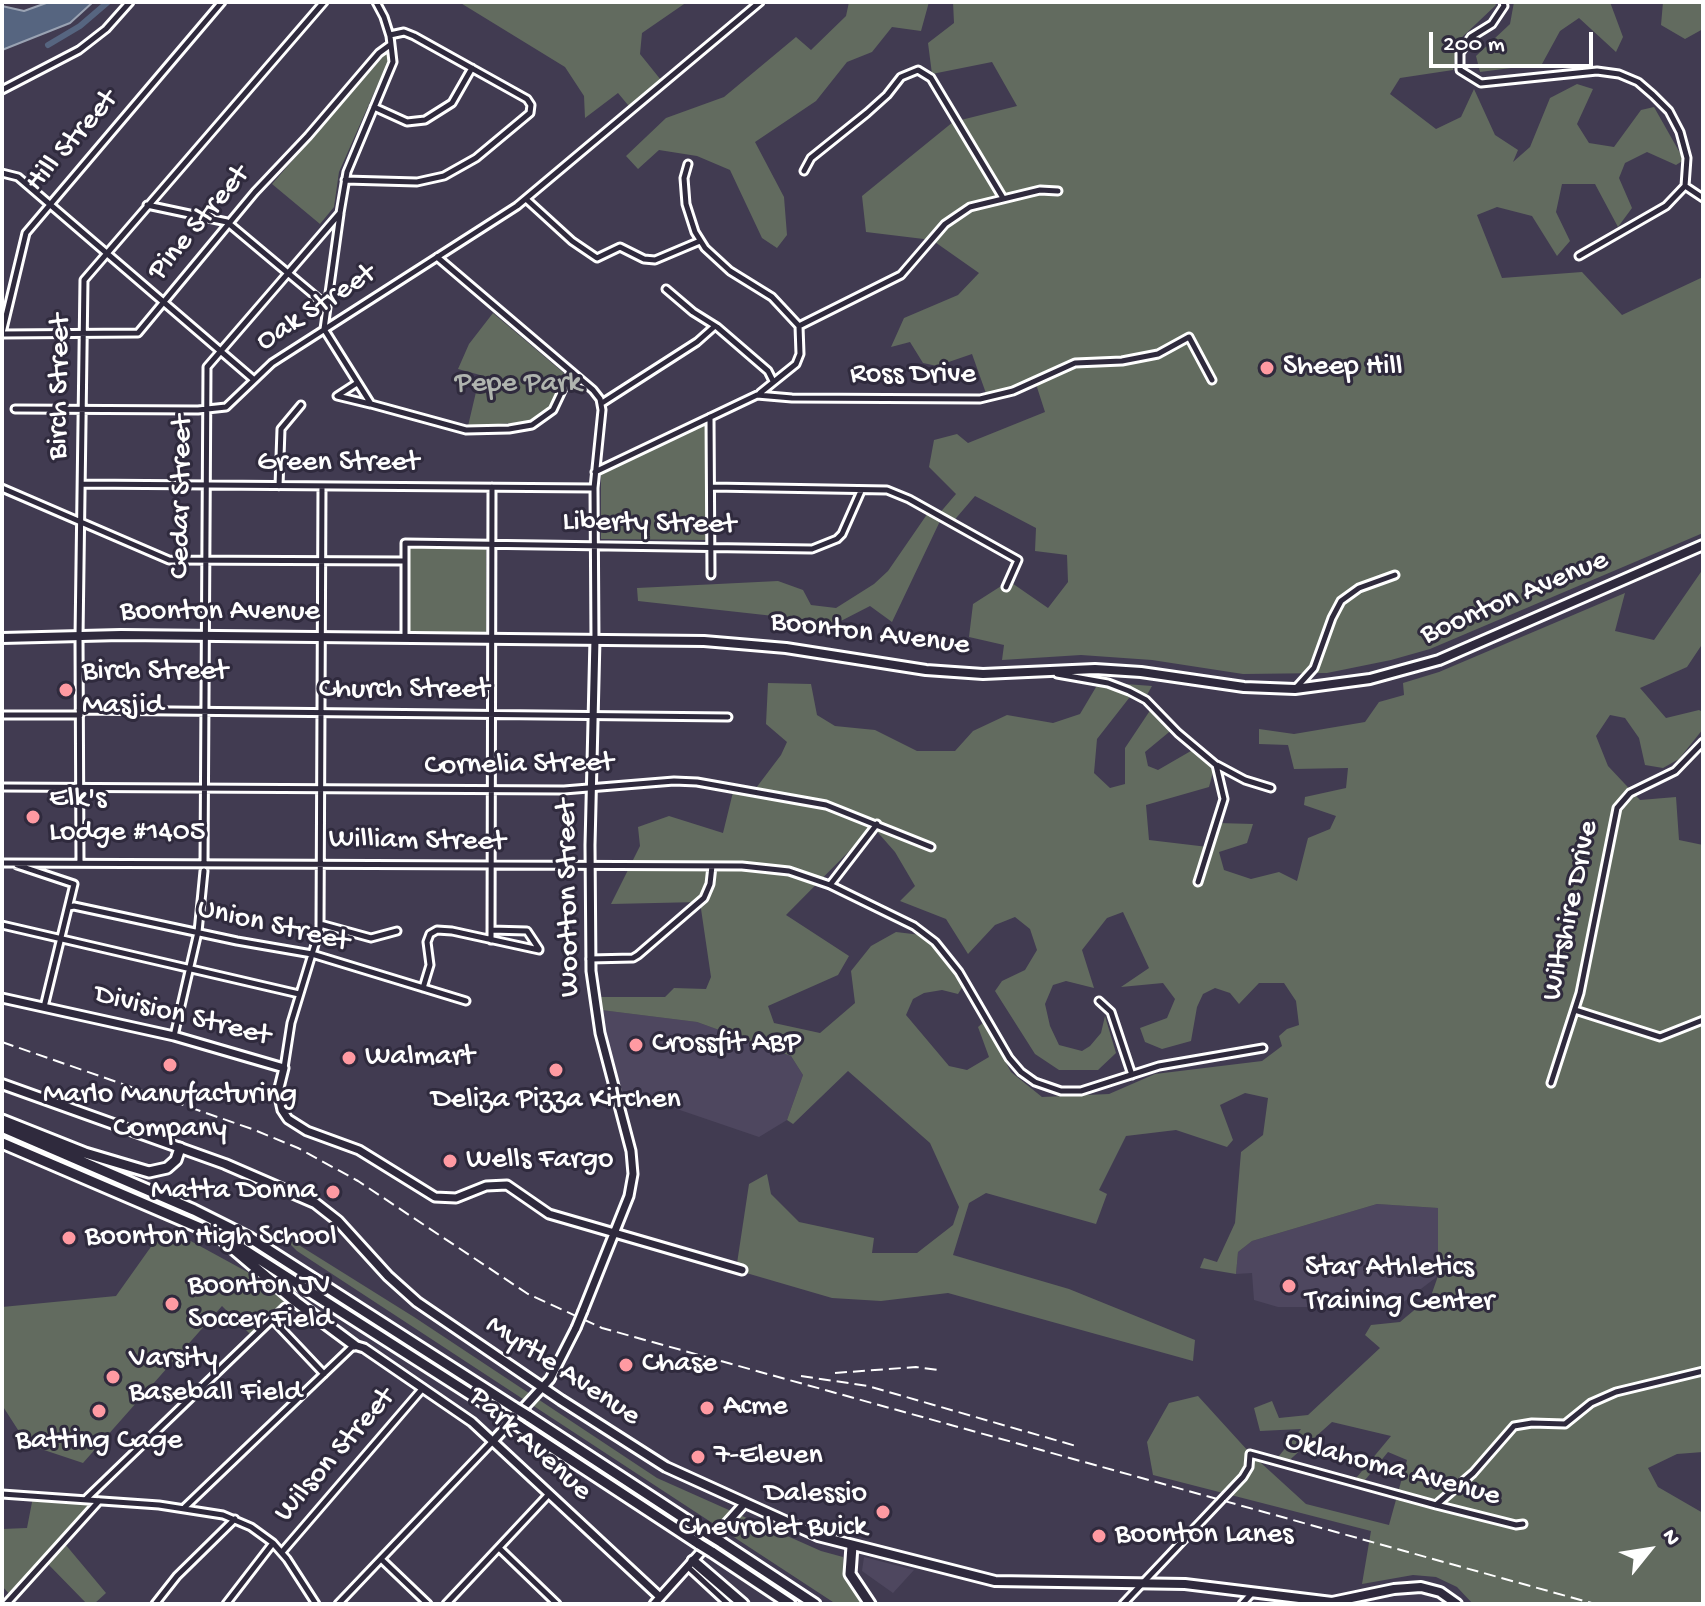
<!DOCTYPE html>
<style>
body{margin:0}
#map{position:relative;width:1705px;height:1606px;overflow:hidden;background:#413b51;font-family:"Gochi Hand",sans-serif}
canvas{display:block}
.frame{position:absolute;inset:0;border:4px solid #fff;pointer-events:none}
.north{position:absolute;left:1609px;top:1510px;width:80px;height:80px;-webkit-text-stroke:6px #2f2a3d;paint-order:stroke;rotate:60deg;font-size:22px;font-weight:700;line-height:32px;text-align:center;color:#fff}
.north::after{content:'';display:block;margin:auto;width:28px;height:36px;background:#fff;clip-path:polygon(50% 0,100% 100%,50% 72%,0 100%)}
.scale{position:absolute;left:1429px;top:32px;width:164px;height:36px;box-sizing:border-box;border:4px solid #fff;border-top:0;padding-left:10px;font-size:24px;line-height:28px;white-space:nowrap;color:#fff;-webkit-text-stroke:6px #2f2a3d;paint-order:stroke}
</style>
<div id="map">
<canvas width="1705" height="1606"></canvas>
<div class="frame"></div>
<div class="north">N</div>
<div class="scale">200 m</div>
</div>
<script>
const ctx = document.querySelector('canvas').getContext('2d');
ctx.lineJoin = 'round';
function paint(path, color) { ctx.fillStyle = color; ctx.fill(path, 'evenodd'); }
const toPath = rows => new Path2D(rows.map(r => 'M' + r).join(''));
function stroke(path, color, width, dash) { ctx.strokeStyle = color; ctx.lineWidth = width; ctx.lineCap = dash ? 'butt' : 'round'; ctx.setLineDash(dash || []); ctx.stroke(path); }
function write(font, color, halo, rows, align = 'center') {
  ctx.font = font + ' "Gochi Hand",sans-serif'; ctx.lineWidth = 6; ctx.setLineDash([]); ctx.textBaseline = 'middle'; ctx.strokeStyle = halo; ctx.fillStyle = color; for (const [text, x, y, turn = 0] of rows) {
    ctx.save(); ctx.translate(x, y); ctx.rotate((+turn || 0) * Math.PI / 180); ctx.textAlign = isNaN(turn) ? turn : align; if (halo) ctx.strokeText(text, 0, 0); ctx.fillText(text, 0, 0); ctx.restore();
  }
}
paint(toPath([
 [601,1010,697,1022,791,1056,803,1075,787,1120,759,1137,633,1094,622,1097,607,1044],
 [1377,1204,1438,1208,1438,1276,1397,1307,1278,1307,1254,1300,1252,1273,1236,1274,1238,1252,1252,1241],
 [864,1557,914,1570,893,1593,862,1571]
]), '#4e475f');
paint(toPath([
 [459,2,687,2,642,33,640,54,665,85,633,111,618,93,585,118,584,96,565,67],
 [849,2,929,2,921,31,892,27,872,52,847,62,816,101,755,142,784,197,787,235,777,248,762,238,730,170,697,156,659,150,638,169,626,156,666,118,724,97,796,37,811,50,846,16],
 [953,2,1494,2,1496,5,1458,41,1453,70,1400,78,1390,94,1436,129,1461,117,1474,89,1495,135,1518,150,1513,162,1530,147,1550,98,1577,84,1593,89,1577,124,1589,143,1614,147,1641,110,1654,107,1684,160,1676,165,1647,152,1625,163,1619,178,1632,208,1618,227,1595,184,1562,184,1556,212,1570,241,1557,256,1532,216,1497,207,1477,215,1502,278,1582,272,1622,315,1703,277,1703,533,1430,649,1391,660,1327,673,1243,674,1152,660,1081,655,1002,660,1004,645,969,637,973,604,1009,581,1048,608,1068,582,1067,555,1035,551,1036,528,975,496,951,524,941,519,892,622,870,606,837,623,638,601,637,588,778,581,803,590,811,605,836,608,874,584,888,571,930,510,938,515,956,494,929,467,934,440,957,434,968,443,1045,412,1035,381,988,399,972,354,937,366,923,363,910,342,891,347,904,318,958,295,979,273,932,240,866,232,862,196,953,122,1017,106,992,62,932,74,928,43,954,23],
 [1514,2,1610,2,1623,37,1616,52,1579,18,1560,31,1542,64,1480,72,1476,56,1510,24],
 [1663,2,1703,2,1703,29,1685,39,1661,25],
 [387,52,389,66,377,86,339,172,334,207,320,224,272,184],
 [493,313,565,374,550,410,531,422,468,426,480,375,458,369,469,344],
 [707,422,708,540,601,539,601,473],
 [408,546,486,549,486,632,407,632],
 [1703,569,1703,643,1687,667,1640,688,1666,718,1699,710,1703,712,1703,729,1679,759,1663,768,1645,765,1639,738,1625,718,1610,715,1596,736,1608,766,1640,800,1676,797,1679,840,1703,845,1703,1452,1677,1454,1648,1468,1658,1487,1703,1513,1703,1604,1473,1604,1457,1587,1436,1577,1413,1575,1362,1584,1371,1531,1153,1475,1147,1442,1169,1403,1198,1396,1249,1452,1306,1504,1389,1525,1407,1460,1388,1452,1361,1485,1352,1483,1391,1436,1332,1422,1284,1465,1274,1462,1301,1429,1260,1431,1254,1408,1272,1401,1279,1418,1308,1415,1380,1348,1365,1335,1371,1325,1400,1322,1431,1296,1438,1276,1438,1208,1377,1204,1252,1241,1238,1252,1236,1274,1200,1268,1204,1258,1217,1262,1235,1223,1241,1152,1263,1135,1268,1098,1245,1093,1220,1105,1233,1140,1227,1147,1176,1130,1126,1136,1099,1190,1107,1194,1096,1224,986,1193,969,1203,953,1255,1069,1289,1195,1340,1193,1361,948,1293,881,1301,832,1298,736,1270,749,1184,767,1174,771,1194,799,1222,874,1238,872,1253,917,1253,953,1225,959,1207,930,1143,848,1071,793,1124,787,1120,803,1075,791,1056,697,1022,601,1010,599,997,665,997,674,988,706,989,711,977,700,902,611,904,640,846,638,827,669,816,723,833,734,788,753,792,781,755,787,742,766,724,768,683,811,684,817,715,835,726,875,730,917,751,955,751,973,731,1007,715,1053,723,1080,714,1099,682,1152,686,1144,700,1133,693,1097,739,1094,773,1110,788,1125,784,1125,748,1153,706,1174,728,1145,752,1148,766,1158,770,1196,748,1215,765,1209,787,1146,805,1149,840,1208,847,1218,823,1253,824,1247,843,1219,852,1224,870,1251,879,1279,872,1297,881,1308,838,1330,829,1336,816,1304,805,1305,797,1346,788,1348,768,1294,769,1288,745,1259,744,1259,729,1294,734,1365,722,1379,702,1404,695,1403,683,1439,672,1625,593,1615,631,1654,640],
 [873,827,895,852,915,886,900,901,946,919,968,954,995,925,1015,917,1030,929,1037,950,1025,970,1002,981,995,991,1035,1054,1059,1070,1098,1070,1116,1053,1105,1016,1101,1033,1090,1046,1082,1051,1059,1045,1050,1026,1045,1004,1053,985,1066,981,1094,988,1082,950,1107,918,1123,912,1149,968,1121,987,1163,983,1175,999,1167,1018,1140,1028,1145,1042,1162,1049,1191,1041,1197,1007,1203,994,1215,988,1230,993,1239,1004,1259,983,1284,983,1296,1001,1299,1025,1287,1029,1279,1036,1282,1046,1262,1061,1155,1074,1109,1094,1042,1097,1011,1072,984,1022,978,1027,989,1057,967,1070,949,1066,906,1015,913,999,924,993,942,990,958,994,963,986,933,943,921,935,896,932,871,946,851,971,855,1003,820,1033,774,1023,768,1006,838,975,849,956,786,915],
 [165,1227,273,1286,293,1302,255,1339,222,1306,83,1463,38,1448,20,1433,2,1405,2,1307,116,1296],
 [278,1232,414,1317,657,1478,821,1551,843,1557,845,1572,865,1604,836,1604,297,1251],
 [33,1497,99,1501,65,1544,106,1593,94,1604,87,1604,47,1563,13,1598,2,1586,2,1529,27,1528]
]), '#626b5f');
const water = toPath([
 [49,2,93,2,70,23,2,50,2,6,24,11,49,2]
]);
paint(water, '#566580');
stroke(water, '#9aa3b3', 2);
stroke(toPath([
 [48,45,80,26,108,2]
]), '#566580', 6);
const street = toPath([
 [1503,2,1504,6,1492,24,1471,37,1460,53,1460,70,1481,83,1597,71,1619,74,1638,82,1653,95,1669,111,1680,132,1687,158,1685,186,1666,206,1579,256],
 [2,90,79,50,106,29,130,2],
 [374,107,407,122,425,120,452,103,472,68],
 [688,164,684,178,686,204,695,232,705,248,730,271,772,297,799,326,800,354,796,364,760,393],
 [804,171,811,158,867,113,887,95,901,77,918,70,931,78,1003,198],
 [2,173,18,177,253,379],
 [345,180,417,182,444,176,476,158,530,113,531,105,527,99,414,36,404,32,390,35],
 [1685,186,1703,198],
 [526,199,572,241,597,258,620,247,644,259,655,260,700,241],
 [147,205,227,222,326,305],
 [340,214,324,329,371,404,466,430,509,429,532,425,553,410,571,372],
 [437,257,593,390,600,399,602,410,594,488,595,639],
 [666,289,693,312,717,327,768,371,773,381],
 [799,326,901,275,945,224,970,207,1040,190,1058,191],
 [2,333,26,233,222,2],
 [2,334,138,333,255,192,308,136,379,53,390,45],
 [357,383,337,396,370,404],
 [602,403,697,342,715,326],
 [15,409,198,410,226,407,272,363,517,206,760,2],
 [710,417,711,575],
 [595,472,757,395,792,398,980,399,1013,391,1075,363,1122,361,1158,354,1189,337,1212,380],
 [82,484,594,488],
 [279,486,281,429,301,405],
 [712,487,887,490,909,499,1018,560,1006,587],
 [2,488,169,560,405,561],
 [405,638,405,543,812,549,837,539,842,534,861,491],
 [1057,674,1108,683,1129,691,1146,700,1178,733,1216,765,1224,799,1198,882],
 [1296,688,1314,668,1332,618,1341,601,1359,588,1395,575],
 [79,710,728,717],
 [2,715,80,715],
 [1217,765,1245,780,1271,788],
 [2,787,564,790,674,781,697,782,826,805,931,847],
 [877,824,830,885,914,926,935,942,959,972,1009,1058,1021,1072,1035,1082,1061,1091,1081,1091,1159,1066,1263,1048],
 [2,863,742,866,789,871,830,885],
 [80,863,79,637,84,280,324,2],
 [204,863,207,367,340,213,347,172,393,62,390,36,384,17,376,2],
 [17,865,74,884,44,1007],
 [69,907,74,906,237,941,312,954,466,1001],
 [320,924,371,938,397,931],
 [2,925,299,994],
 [491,930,527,931,539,949],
 [491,940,492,487],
 [590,959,633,958,638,955,704,898,710,884,712,866],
 [423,988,430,965,427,942,430,934,437,930,452,931,539,950],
 [1099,1001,1111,1012,1132,1075],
 [1575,1010,1660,1037,1703,1020],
 [174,1036,198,932,204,871],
 [284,1068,291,1023,320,928,322,486],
 [1551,1083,1580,993,1617,808,1630,793,1675,771,1703,742],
 [273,1320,324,1374],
 [2,1494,159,1505,223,1515,251,1527,273,1543,287,1559,316,1604],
 [87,1498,285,1307],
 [1436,1505,1473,1473,1514,1426,1532,1423,1565,1424,1591,1403,1616,1392,1703,1371],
 [185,1507,354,1345],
 [499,1548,557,1604],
 [282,1552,423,1388],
 [381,1559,428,1604],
 [688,1567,728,1604],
 [6,1604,99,1501],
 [155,1604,177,1576,235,1519],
 [226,1604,273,1543],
 [338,1604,494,1440],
 [446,1604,549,1494],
 [1123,1604,1243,1477,1249,1467,1250,1454,1436,1505,1516,1525,1523,1524],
 [1242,1604,1253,1592]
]);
const secondary = toPath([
 [2,998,174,1036,284,1068,278,1092,282,1110,288,1119,307,1131,359,1150,435,1197,456,1198,486,1186,507,1185,549,1214,742,1270],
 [583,1311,629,1196,633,1174,631,1151,600,1033,591,971,590,845,595,639],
 [354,1345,364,1348,472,1422,660,1597],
 [494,1440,550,1379,576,1328],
 [654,1604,744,1504]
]);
const primary = toPath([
 [2,638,121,635,704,641,786,648,926,670,983,674,1095,669,1141,672,1244,687,1295,689,1370,679,1439,660,1703,545],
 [2,1084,225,1164,315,1203,338,1221,388,1276,417,1302,561,1400,666,1467,818,1536,995,1581,1185,1584,1332,1602,1394,1589,1421,1587,1440,1592,1457,1604]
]);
const highway = toPath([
 [2,1120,85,1153,149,1172,167,1168,176,1160,180,1148],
 [2,1127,194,1210,250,1238,515,1408],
 [2,1143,219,1236,243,1249,506,1417],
 [224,1241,296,1302,354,1345],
 [528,1416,708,1534],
 [519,1426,699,1544],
 [721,1542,815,1604],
 [852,1546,850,1574,870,1604],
 [712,1552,790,1604],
 [693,1561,743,1604]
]);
stroke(street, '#fff', 11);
stroke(secondary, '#fff', 13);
stroke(primary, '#fff', 14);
stroke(highway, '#fff', 15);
stroke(street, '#2f2a3d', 5);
stroke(secondary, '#2f2a3d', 7);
stroke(primary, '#2f2a3d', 8);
stroke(highway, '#2f2a3d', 9);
stroke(toPath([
 [2,1042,252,1129,298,1148,358,1181,528,1294,602,1328,1595,1604],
 [835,1373,916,1367,938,1370],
 [801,1376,868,1386,1076,1446]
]), '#fff', 2, [12, 6]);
const secondaryBridge = toPath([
 [576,1328,583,1311]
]);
const highwayBridge = toPath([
 [515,1408,528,1416],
 [506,1417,519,1426],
 [708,1534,721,1542],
 [699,1544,712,1552]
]);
stroke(secondaryBridge, '#fff', 13, []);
stroke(highwayBridge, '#fff', 15, []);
stroke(secondaryBridge, '#2f2a3d', 7);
stroke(highwayBridge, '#2f2a3d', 9);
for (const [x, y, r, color] of [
 [1267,368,8,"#ff9aa2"],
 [66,690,8,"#ff9aa2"],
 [33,817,8,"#ff9aa2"],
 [636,1045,8,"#ff9aa2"],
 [349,1058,8,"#ff9aa2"],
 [170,1065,8,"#ff9aa2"],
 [556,1070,8,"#ff9aa2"],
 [450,1161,8,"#ff9aa2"],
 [333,1192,8,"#ff9aa2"],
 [69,1238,8,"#ff9aa2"],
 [1289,1286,8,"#ff9aa2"],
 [172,1304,8,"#ff9aa2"],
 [626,1365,8,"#ff9aa2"],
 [113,1377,8,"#ff9aa2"],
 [707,1408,8,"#ff9aa2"],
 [99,1411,8,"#ff9aa2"],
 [698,1457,8,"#ff9aa2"],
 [883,1512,8,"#ff9aa2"],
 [1099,1536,8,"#ff9aa2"]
]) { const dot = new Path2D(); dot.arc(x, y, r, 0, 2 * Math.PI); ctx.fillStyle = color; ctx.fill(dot); stroke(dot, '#2f2a3d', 3); }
write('30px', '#fff', '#2f2a3d', [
 ["Hill Street",73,142,-49],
 ["Pine Street",200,224,-50],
 ["Oak Street",317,309,-33],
 ["Ross Drive",913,376],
 ["Birch Street",61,387,-89],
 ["Green Street",338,464],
 ["Cedar Street",183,497,-89],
 ["Liberty Street",649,525,1],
 ["Boonton Avenue",1515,599,-23],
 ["Boonton Avenue",220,613],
 ["Boonton Avenue",870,635,7],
 ["Church Street",404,691],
 ["Cornelia Street",519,766,-1],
 ["William Street",417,842,1],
 ["Wootton Street",570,898,-91],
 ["Wiltshire Drive",1572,911,-78],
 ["Union Street",273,927,13],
 ["Division Street",182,1017,14],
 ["Myrtle Avenue",562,1372,33],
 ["Park Avenue",529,1445,42],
 ["Wilson Street",336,1456,-49],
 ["Oklahoma Avenue",1392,1470,15]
]);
write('30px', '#fff', '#2f2a3d', [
 ["Sheep Hill",1283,368],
 ["Birch Street",82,673],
 ["Masjid",82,707],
 ["Elk's",49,800],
 ["Lodge #1405",49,834],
 ["Crossfit ABP",652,1045],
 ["Walmart",365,1058],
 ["Marlo Manufacturing",170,1096,"center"],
 ["Company",170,1130,"center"],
 ["Deliza Pizza Kitchen",556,1101,"center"],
 ["Wells Fargo",466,1161],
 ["Matta Donna",317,1192,"right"],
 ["Boonton High School",85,1238],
 ["Star Athletics",1305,1269],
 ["Training Center",1305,1303],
 ["Boonton JV",188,1287],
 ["Soccer Field",188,1321],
 ["Varsity",129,1360],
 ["Baseball Field",129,1394],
 ["Chase",642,1365],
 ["Acme",723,1408],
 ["Batting Cage",99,1442,"center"],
 ["7-Eleven",714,1457],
 ["Dalessio",867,1495,"right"],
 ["Chevrolet Buick",867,1529,"right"],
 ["Boonton Lanes",1115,1536]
], 'left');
write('30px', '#b0b5af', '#2f2a3d', [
 ["Pepe Park",518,385]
]);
</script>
